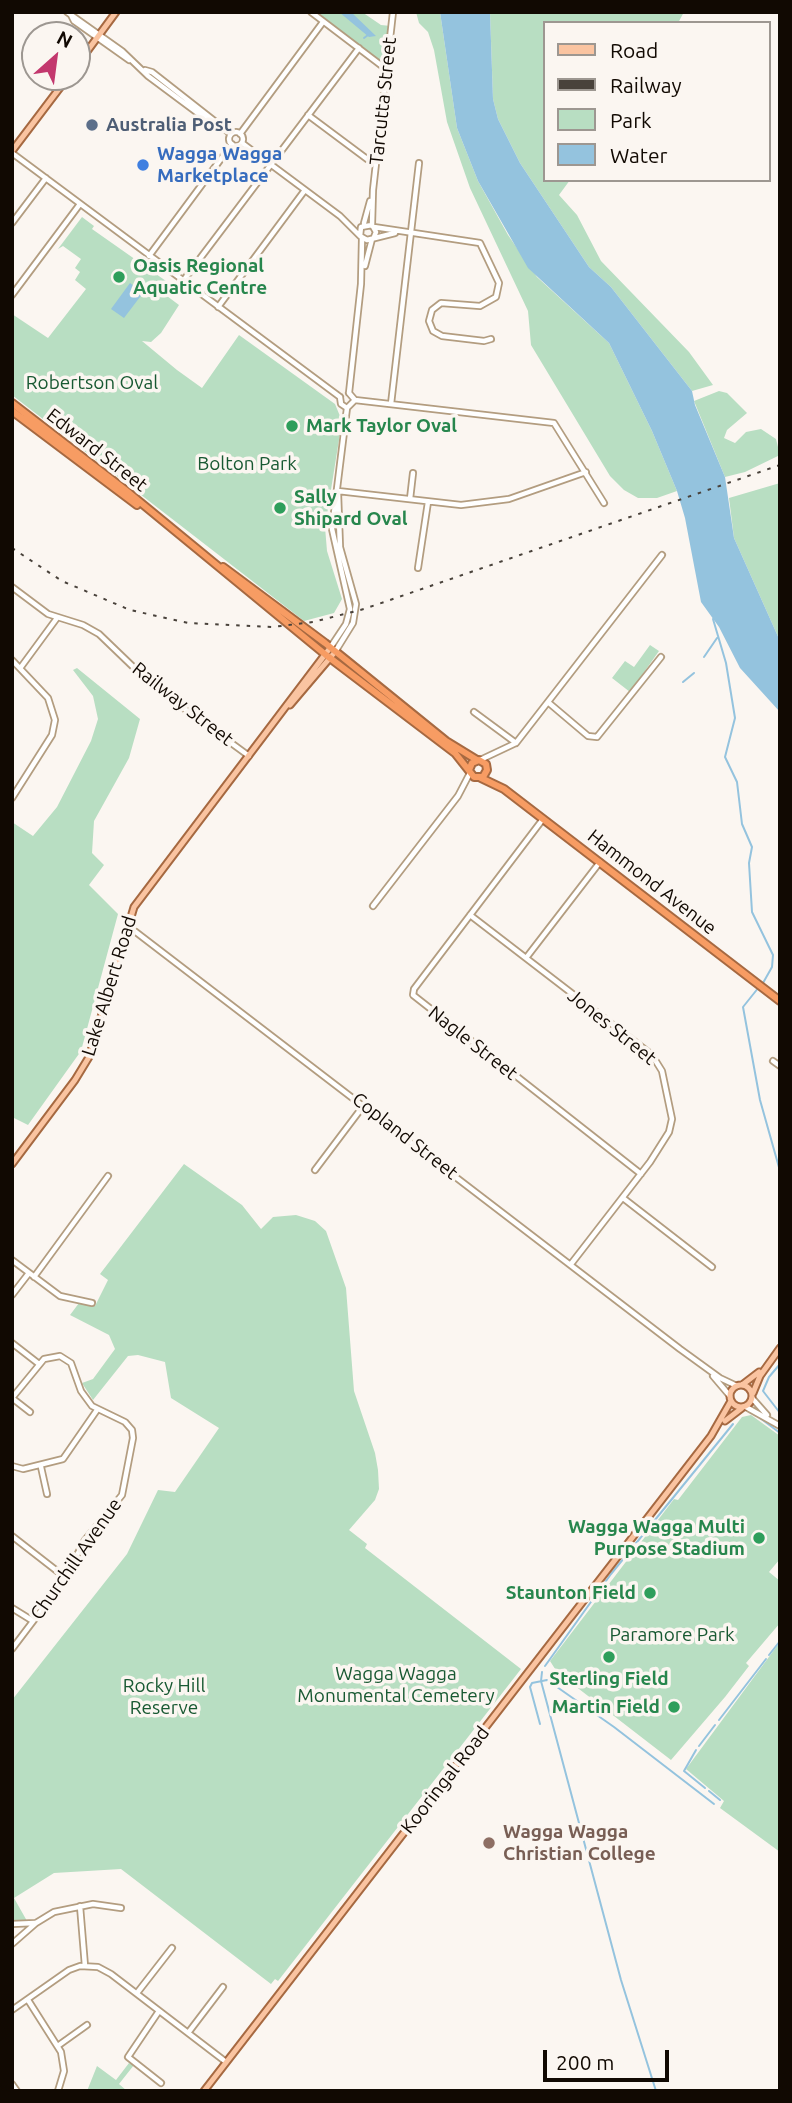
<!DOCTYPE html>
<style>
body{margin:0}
#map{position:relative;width:792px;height:2103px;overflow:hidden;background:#fbf6f1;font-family:Ubuntu,sans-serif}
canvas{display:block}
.frame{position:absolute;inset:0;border:14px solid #110902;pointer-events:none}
.legend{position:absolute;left:543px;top:21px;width:228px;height:161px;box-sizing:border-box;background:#fbf6f1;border:2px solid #9d9791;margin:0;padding:9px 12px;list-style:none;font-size:21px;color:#110902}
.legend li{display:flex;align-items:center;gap:14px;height:35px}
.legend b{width:35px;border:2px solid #9d9791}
.north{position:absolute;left:21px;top:21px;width:70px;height:70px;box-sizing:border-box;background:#fbf6f1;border:2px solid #9d9791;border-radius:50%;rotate:28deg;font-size:19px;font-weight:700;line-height:28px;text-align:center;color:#110902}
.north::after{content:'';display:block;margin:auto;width:24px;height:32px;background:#c3386e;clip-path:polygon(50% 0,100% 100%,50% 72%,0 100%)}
.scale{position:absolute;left:543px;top:2050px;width:126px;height:32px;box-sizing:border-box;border:4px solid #110902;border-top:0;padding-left:9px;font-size:21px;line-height:24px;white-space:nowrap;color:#110902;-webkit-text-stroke:5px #fbf6f1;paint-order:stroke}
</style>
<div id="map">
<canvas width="792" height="2103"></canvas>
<div class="frame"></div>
<ul class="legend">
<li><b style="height:9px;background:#fac4a1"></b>Road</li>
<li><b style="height:9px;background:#49423b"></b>Railway</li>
<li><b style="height:19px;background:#b8dec2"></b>Park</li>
<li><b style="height:19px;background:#94c3de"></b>Water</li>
</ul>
<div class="north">N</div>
<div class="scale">200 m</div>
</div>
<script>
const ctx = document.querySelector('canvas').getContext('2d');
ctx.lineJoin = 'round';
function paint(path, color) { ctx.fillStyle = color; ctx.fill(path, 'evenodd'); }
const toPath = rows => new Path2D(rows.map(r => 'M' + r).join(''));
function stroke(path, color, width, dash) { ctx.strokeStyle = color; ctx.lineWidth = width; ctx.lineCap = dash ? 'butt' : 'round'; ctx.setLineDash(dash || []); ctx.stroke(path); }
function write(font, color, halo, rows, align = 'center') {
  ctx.font = font + ' Ubuntu,sans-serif'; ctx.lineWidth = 7; ctx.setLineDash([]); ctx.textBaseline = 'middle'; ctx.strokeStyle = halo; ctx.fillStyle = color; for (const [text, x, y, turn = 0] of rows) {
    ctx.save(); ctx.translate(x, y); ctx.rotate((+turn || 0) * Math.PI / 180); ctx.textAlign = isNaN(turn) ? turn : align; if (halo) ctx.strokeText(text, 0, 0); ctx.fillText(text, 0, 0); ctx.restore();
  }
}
paint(toPath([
 [311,12,362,12,381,25,391,26,386,69],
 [416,12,440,12,457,128,478,181,508,235,537,277,609,343,652,431,677,491,657,498,638,498,624,490,610,476,531,345,528,311,470,188,447,122,434,50,428,32,419,23],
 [490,12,684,12,678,23,545,23,545,180,570,180,559,195,577,215,601,261,689,352,713,385,692,391,611,287,589,267,520,163,498,119,493,99],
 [82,217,94,226,92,229,166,281,159,290,179,305,161,333,151,342,142,341,177,370,202,388,239,335,335,404,342,421,325,527,327,551,342,599,334,613,304,621,12,395,12,314,48,338,86,289,75,280,80,272,75,268,81,259,63,246,58,249],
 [719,391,727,393,747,413,727,430,724,438,735,443,746,432,761,429,776,439,780,455,745,472,725,477,694,401],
 [780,483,780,641,734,538,729,498],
 [650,645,659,651,630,692,612,678,625,661,634,667],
 [77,668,140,719,129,758,94,821,92,853,104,865,89,885,118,914,81,1051,28,1125,12,1117,12,822,33,836,57,807,91,741,98,719,93,696,73,670],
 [184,1164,242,1205,261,1229,273,1217,296,1215,315,1221,326,1231,346,1288,354,1391,375,1453,378,1470,379,1489,375,1500,349,1530,367,1544,365,1548,521,1669,278,1981,275,1979,271,1984,121,1869,54,1873,14,1898,27,1921,12,1922,12,1700,127,1554,158,1490,175,1492,219,1428,171,1398,165,1362,138,1355,128,1356,93,1400,82,1383,93,1379,115,1349,109,1335,70,1315,79,1303,95,1306,108,1280,100,1274],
 [751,1415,780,1436,780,1559,769,1572,780,1581,780,1623,746,1663,749,1666,725,1697,671,1760,557,1672,550,1661,674,1499,678,1500,742,1417],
 [780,1642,780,1852,720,1808,724,1801,686,1769],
 [129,2063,134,2065,119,2084,127,2091,87,2091,97,2066,116,2080]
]), '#b8dec2');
paint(toPath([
 [339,12,351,12,376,36,369,37],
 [440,12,490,12,493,99,498,119,520,163,589,267,611,287,692,391,695,405,725,477,734,538,780,641,780,712,740,668,719,627,701,602,685,518,677,491,652,431,609,343,528,268,478,181,457,128],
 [130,283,143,293,124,318,111,309]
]), '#94c3de');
stroke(toPath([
 [364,38,368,35],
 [713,619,726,663,735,718,725,757,737,782,742,824,752,847,749,863,752,912,773,955,772,967,763,983],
 [704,657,717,638],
 [683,682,694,673],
 [759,987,743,1007,760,1100,780,1171],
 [780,1364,769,1377,763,1391,780,1413],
 [760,1418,780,1433],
 [769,1655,780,1641],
 [545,1666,611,1574,733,1424],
 [542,1672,541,1681,621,1980,656,2091],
 [719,1720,766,1659],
 [540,1724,530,1687,532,1683,547,1680,614,1727,714,1804],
 [699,1746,715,1725],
 [696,1750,684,1771,705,1788],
 [709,1791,720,1800]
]), '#94c3de', 2);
const minor = toPath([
 [67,12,122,51,148,76,203,117,212,120],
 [311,12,386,69],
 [71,15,74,21,129,60],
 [145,70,152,72,231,134],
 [308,115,367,159,376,161],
 '229 139a7 7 0 1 1 14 0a7 7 0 1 1-14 0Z',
 [240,134,323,22],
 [242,143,340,216,360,236],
 [12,153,340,397],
 [12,223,46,178],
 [364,223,370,201],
 [372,225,373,190,393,12],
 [374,227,480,243,499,283,496,297,480,306,441,303,432,310,429,321,433,331,442,336,484,341,491,339],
 [374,237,376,232,372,225,361,227,360,236,367,240,395,233],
 [149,256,232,144],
 [365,266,372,239],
 [183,281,359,48],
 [12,295,80,204],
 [218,307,305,190],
 [349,393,361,284,362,238],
 [340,397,341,404,347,408],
 [355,400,554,423,604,503],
 [391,404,419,163],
 [347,408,355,400,349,393],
 [338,491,461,505,509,499,586,472],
 [410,499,413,473],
 [418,568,428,502],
 [12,587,48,614,83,625,99,634,152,685,249,756],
 [330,648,346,624,350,609,332,529,347,408],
 [335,652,353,623,356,604,340,547,338,492],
 [12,660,48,698,55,720,52,735,12,798],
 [21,667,57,618],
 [549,703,588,736,597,737,661,657],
 [474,712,516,743],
 [480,760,516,743,662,555],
 [543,819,414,989,413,995,641,1174],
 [373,906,458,796,470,773],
 [470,915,652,1055,662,1071,672,1119,669,1132,650,1162,571,1264],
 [128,926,680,1349,720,1378,737,1386],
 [526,958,600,862],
 [773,1061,780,1066],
 [315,1170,364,1105],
 [623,1198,712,1267],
 [12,1260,60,1296,92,1303],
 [34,1277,108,1176],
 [12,1295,29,1273],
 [12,1343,39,1364],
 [713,1376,730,1396],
 [12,1398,44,1359,60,1356,71,1363,81,1391,92,1406,125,1422,132,1430,133,1438,122,1495,85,1540,62,1583,12,1649],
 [12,1398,30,1412],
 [752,1398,767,1415],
 [746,1407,780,1426],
 [12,1466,23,1469,63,1459,97,1410],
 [41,1467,47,1494],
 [12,1536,66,1578],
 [12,1608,33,1621],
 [80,1906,85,1966],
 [12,1924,35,1923],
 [12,1944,36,1923,54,1912,93,1904,121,1908],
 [137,1993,172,1948],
 [28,2000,61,2052,64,2071,58,2091],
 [12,2010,69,1970,80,1966,98,1967,111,1974,226,2062],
 [159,2011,128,2057,161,2083],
 [188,2033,223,1987],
 [59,2045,87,2025],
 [12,2084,17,2091]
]);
const major = toPath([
 [77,65,116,12],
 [12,151,68,77],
 [290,705,335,652],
 [12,1164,75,1080,89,1057,134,907,330,648],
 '730 1396a11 11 0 1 1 22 0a11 11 0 1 1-22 0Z',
 [742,1385,759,1372],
 [753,1393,760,1376,780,1348],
 [725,1421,742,1408],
 [204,2091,711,1436,731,1401]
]);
const highway = toPath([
 [12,403,129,493,326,655,455,753,474,777,483,777,487,770,486,764,479,760,472,763,469,770],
 [12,411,137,505],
 [223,567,325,643,446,741,477,760],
 [481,778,504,789,780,1001]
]);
stroke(minor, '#b39d80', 8);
stroke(major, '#a66941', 9);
stroke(highway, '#a66941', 10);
stroke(minor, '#fff', 4.5);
stroke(major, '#fac4a1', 5);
stroke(highway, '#f79c63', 6);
stroke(toPath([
 [12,548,62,581,130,610,188,623,273,627,313,622,364,609,780,465]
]), '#49423b', 2, [3.5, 7]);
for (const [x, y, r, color] of [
 [92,125,7,"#5c6f8a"],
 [143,165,7,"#3f7fe0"],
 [119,277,7,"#2e9e5b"],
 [292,426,7,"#2e9e5b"],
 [280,508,7,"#2e9e5b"],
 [759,1538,7,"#2e9e5b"],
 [650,1593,7,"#2e9e5b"],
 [609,1657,7,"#2e9e5b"],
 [674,1707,7,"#2e9e5b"],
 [489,1843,7,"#8d6e63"]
]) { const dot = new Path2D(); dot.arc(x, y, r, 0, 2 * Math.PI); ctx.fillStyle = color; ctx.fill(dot); stroke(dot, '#fbf6f1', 2.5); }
write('19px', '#110902', '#fbf6f1', [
 ["Tarcutta Street",383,101,-84],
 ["Edward Street",97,450,38],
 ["Railway Street",183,704,38],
 ["Hammond Avenue",652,882,38],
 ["Lake Albert Road",109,986,-73],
 ["Jones Street",612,1027,39],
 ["Nagle Street",473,1043,38],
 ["Copland Street",405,1136,38],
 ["Churchill Avenue",76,1559,-55],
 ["Kooringal Road",445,1780,-52]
]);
write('bold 19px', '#4e5e75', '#fbf6f1', [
 ["Australia Post",106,125]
], 'left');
write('bold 19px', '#366cbe', '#fbf6f1', [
 ["Wagga Wagga",157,154],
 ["Marketplace",157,176]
], 'left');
write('bold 19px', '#27864d', '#fbf6f1', [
 ["Oasis Regional",133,266],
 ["Aquatic Centre",133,288],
 ["Mark Taylor Oval",306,426],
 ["Sally",294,497],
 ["Shipard Oval",294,519],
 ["Wagga Wagga Multi",745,1527,"right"],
 ["Purpose Stadium",745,1549,"right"],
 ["Staunton Field",636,1593,"right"],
 ["Sterling Field",609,1679,"center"],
 ["Martin Field",660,1707,"right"]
], 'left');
write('19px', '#185932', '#fbf6f1', [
 ["Robertson Oval",92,383],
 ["Bolton Park",247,464],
 ["Paramore Park",672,1635],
 ["Wagga Wagga",396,1674],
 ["Monumental Cemetery",396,1696],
 ["Rocky Hill",164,1686],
 ["Reserve",164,1708]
]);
write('bold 19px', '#785e54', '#fbf6f1', [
 ["Wagga Wagga",503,1832],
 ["Christian College",503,1854]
], 'left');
</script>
